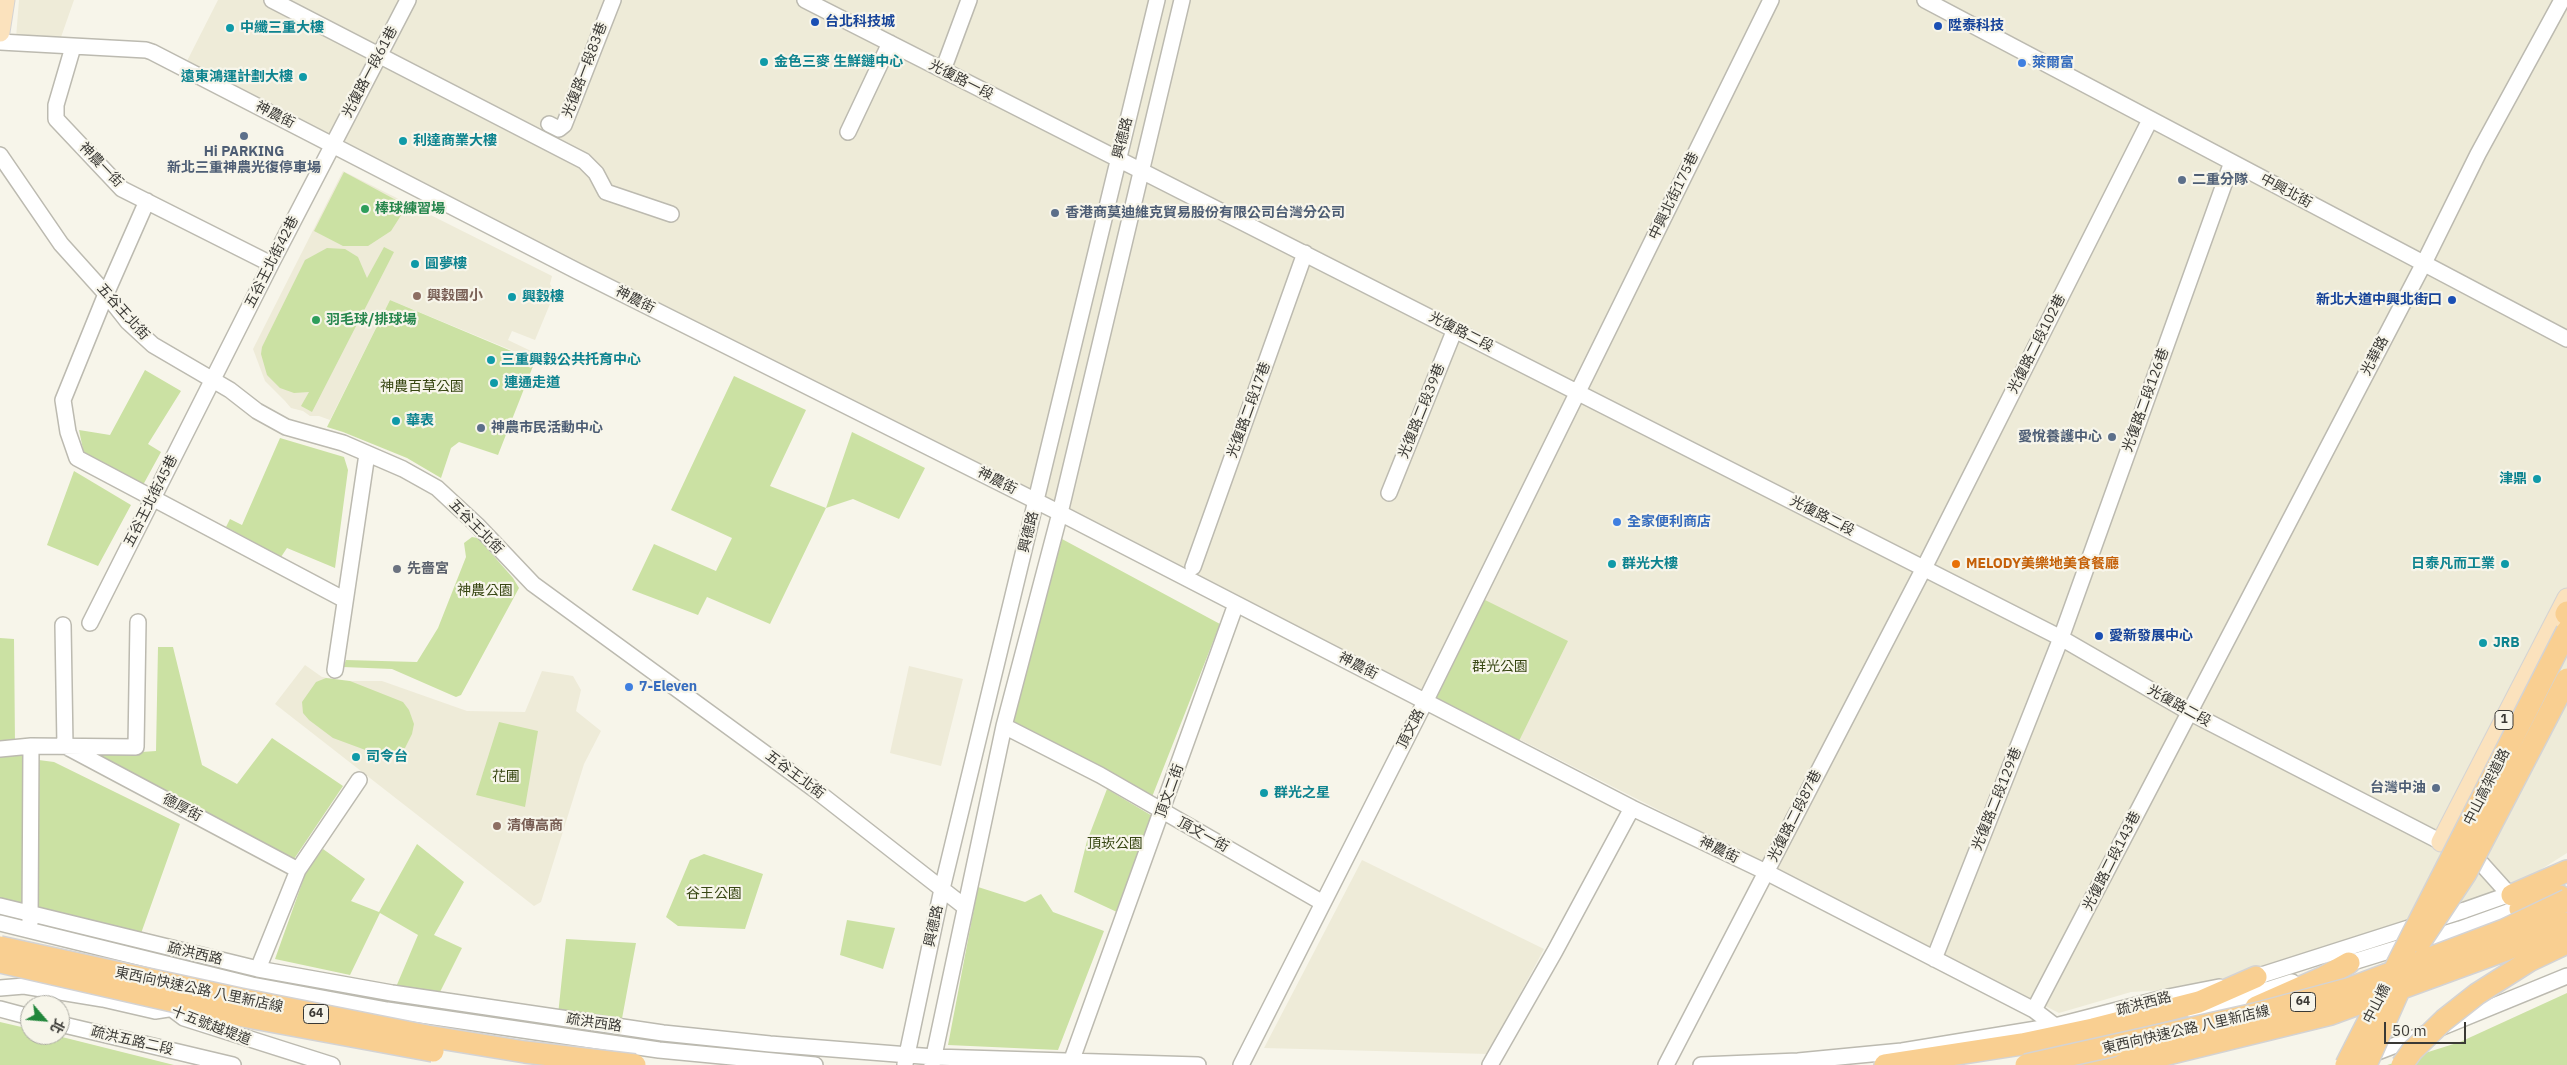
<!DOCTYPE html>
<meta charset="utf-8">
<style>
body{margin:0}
#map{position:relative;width:2567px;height:1065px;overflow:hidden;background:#f7f5ea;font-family:"IBM Plex Sans","Noto Sans TC",sans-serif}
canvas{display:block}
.north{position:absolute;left:20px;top:995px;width:50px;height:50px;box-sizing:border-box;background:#f7f5ea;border:1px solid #abaaa2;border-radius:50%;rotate:117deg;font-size:14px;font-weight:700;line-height:20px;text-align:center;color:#3a3935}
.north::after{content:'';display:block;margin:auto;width:18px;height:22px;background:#21863b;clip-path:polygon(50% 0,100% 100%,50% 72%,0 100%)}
.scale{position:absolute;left:2384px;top:1022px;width:82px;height:22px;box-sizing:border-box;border:2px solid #3a3935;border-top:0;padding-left:6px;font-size:15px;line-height:18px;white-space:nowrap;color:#3a3935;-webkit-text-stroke:4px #f7f5ea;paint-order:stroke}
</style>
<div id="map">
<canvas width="2567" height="1065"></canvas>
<div class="north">北</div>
<div class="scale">50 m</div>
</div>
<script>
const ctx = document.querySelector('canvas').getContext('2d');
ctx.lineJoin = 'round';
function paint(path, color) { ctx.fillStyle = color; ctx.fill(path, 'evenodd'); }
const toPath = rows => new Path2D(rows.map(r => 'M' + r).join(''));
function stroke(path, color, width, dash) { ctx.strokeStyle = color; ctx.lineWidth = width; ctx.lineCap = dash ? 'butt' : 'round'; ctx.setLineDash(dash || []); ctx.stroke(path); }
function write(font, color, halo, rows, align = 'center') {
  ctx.font = font + ' "IBM Plex Sans","Noto Sans TC",sans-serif'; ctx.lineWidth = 4.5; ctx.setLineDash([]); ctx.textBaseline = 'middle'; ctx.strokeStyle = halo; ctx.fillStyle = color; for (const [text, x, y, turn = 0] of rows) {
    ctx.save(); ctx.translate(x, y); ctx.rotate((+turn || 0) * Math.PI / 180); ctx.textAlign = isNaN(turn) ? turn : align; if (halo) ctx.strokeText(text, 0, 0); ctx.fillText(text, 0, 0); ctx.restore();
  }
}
paint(toPath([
 [19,0,74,0,60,40,16,38],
 [218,0,2567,0,2567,853,2518,884,2199,988,2131,992,2059,1013,186,63],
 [343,171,552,276,550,284,555,292,535,340,512,331,508,340,531,351,528,357,390,300,330,420,319,416,310,416,303,411,291,408,285,401,265,381,253,349],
 [305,665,322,677,344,681,382,681,467,711,525,712,542,671,573,676,581,690,576,711,601,731,584,764,541,902,534,906,275,704],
 [909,666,963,679,941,766,890,753],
 [1362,860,1544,949,1488,1054,1264,1048]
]), '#eeebd8');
paint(toPath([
 [344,172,407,206,391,231,368,246,343,246,314,231],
 [384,247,394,252,312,412,301,406,309,392,294,393,280,388,267,375,261,354,262,347,305,260,327,248,345,249,358,257,367,278],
 [390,300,535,361,498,455,459,442,451,448,441,478,407,458,343,432,327,427],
 [145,370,181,391,148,444,161,452,143,485,84,454,79,430,110,435],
 [734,376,806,410,770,486,826,508,852,432,925,468,899,519,853,499,826,508,770,624,707,597,698,615,632,590,654,544,716,571,732,538,671,510],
 [280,438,344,457,348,470,335,568,287,548,281,557,226,527,230,519,242,525],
 [74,471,131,505,98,566,47,545],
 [472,537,478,538,513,578,519,588,461,695,456,697,392,669,343,667,346,660,417,662,438,628,466,557,464,543],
 [1062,539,1220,624,1152,797,1012,722],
 [1479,597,1568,641,1518,743,1432,698],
 [0,638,14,639,15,744,0,745],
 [158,647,173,647,202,765,237,784,272,738,343,786,294,859,99,755,156,751],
 [326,678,350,681,403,702,409,710,414,724,412,734,404,750,387,758,333,738,309,720,303,713,302,702,316,682],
 [499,722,538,731,525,807,476,795],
 [31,751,31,759,54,762,180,824,139,939,37,913,30,923,0,912,0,753],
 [1107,789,1154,817,1119,913,1074,892,1087,841],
 [417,844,464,882,434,935,462,948,437,998,396,987,418,935,380,913,350,975,275,959,306,872,323,849,365,879,351,901,379,912],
 [704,854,763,874,745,929,678,926,666,917,690,860],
 [978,887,1025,902,1041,894,1053,912,1104,931,1058,1050,948,1045],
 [847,920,895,928,883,969,840,955],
 [566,939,636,943,621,1024,558,1015],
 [2567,993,2567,1065,2387,1065,2460,1042],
 [0,1022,30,1029,30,1035,54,1035,174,1065,0,1065]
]), '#cbe1a3');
const minor = toPath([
 [272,0,584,161,596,173,606,192,671,214],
 [805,0,2061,638,2189,712,2480,862,2516,902],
 [1925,0,2567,339],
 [0,42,146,50,152,52,577,271,1060,513,1632,808,1766,872,2034,1010,2055,1026],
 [73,47,56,105,56,119,122,189,271,264],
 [943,70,969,0],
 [549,124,559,129,564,125,613,0],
 [848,132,890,43],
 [0,155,61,244,106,294,128,322,153,345,230,390,257,411,286,427,343,443,403,469,437,488,477,525,533,584,814,789,965,907],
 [147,201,106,294,63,400,68,432,77,458,345,600],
 [1389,493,1455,329],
 [1193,567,1305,253],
 [90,623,271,264,408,0],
 [63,625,65,746],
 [335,670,367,454],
 [1004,726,1100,775,1323,903],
 [65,746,298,870],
 [0,749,31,746,136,747,138,622],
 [0,906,258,969,392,993,663,1033,770,1044,934,1057,1198,1065],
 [0,923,252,985,387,1010,659,1050,815,1065],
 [30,924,31,746],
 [1934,959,2061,638,2232,162],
 [2340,966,2460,929,2527,905],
 [258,969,298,870,359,780],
 [2246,980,2465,910,2519,891],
 [0,988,24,986,103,999,155,1011,181,1007],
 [168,1006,184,1018,332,1065],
 [0,1009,30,1017],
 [2034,1010,2424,263,2478,154,2562,0],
 [2195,1013,2292,982],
 [60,1024,233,1065],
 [2367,1056,2440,1028,2567,976],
 [1071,1062,1236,604],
 [905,1064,942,889,1157,0],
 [932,1065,1004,726,1060,513,1182,0],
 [1241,1065,1426,700,1771,0],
 [1490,1065,1555,951,1632,808],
 [1666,1065,1924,568,2150,120],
 [1701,1065,1798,1061,1902,1051,2055,1026,2168,997,2219,987]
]);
const major = toPath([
 [0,32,5,0],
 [2441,842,2567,598]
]);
const highway = toPath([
 [2566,614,2567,612],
 [2512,895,2567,871],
 [2520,909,2560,896],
 [2256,1007,2324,977,2349,963],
 [1885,1065,2022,1044,2093,1029,2199,1002,2256,977],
 [2080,1065,2143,1049]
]);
stroke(minor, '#bcbab0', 18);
stroke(major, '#d4d3d3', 21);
stroke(highway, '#d4d3d3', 24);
stroke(minor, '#fff', 15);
stroke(major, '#fbe2bd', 19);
stroke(highway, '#f9cf91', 21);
const highwayBridge = toPath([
 [2420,942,2466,873,2567,679],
 [0,947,240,999,427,1036,525,1052,635,1065],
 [0,962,221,1012,433,1051],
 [2026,1065,2255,1014,2348,989,2504,930,2567,900],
 [2123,1065,2331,1014,2506,950,2567,923],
 [2346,1065,2567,631],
 [2366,1065,2401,986],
 [2402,1065,2412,1051,2444,1020,2477,994,2529,961,2567,943]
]);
stroke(highwayBridge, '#d4d3d3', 24, []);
stroke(highwayBridge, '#f9cf91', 21);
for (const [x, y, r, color] of [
 [815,22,5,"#1a4fb4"],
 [1938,26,5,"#1a4fb4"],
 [230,28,5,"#0f9aa8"],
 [764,62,5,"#0f9aa8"],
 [2022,63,5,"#3f7fe0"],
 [303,77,5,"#0f9aa8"],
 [244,136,5,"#5c6f8a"],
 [403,141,5,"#0f9aa8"],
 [2182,180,5,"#5c6f8a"],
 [365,209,5,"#2e9e5b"],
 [1055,213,5,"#5c6f8a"],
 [415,264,5,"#0f9aa8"],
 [417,296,5,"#8d6e63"],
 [512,297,5,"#0f9aa8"],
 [2452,300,5,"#1a4fb4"],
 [316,320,5,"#2e9e5b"],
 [491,360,5,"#0f9aa8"],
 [494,383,5,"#0f9aa8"],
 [396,421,5,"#0f9aa8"],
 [481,428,5,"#5c6f8a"],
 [2112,437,5,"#5c6f8a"],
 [2537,479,5,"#0f9aa8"],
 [1617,522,5,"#3f7fe0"],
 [1612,564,5,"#0f9aa8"],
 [1956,564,5,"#e8710a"],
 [2505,564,5,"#0f9aa8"],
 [397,569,5,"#6b7280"],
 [2099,636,5,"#1a4fb4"],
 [2483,643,5,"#0f9aa8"],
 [629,687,5,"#3f7fe0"],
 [356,757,5,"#0f9aa8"],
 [2436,788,5,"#5c6f8a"],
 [1264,793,5,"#0f9aa8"],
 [497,826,5,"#8d6e63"]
]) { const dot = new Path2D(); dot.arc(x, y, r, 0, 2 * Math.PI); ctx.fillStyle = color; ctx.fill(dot); stroke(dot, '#f7f5ea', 2); }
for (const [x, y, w] of [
 [2504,720,18],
 [2303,1002,25],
 [316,1014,25]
]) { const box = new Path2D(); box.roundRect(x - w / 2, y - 9.5, w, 19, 4); ctx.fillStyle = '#f7f5ea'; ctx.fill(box); stroke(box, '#3a3935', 1); }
write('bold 12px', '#3a3935', null, [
 ["1",2504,720],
 ["64",2303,1002],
 ["64",316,1014]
]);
write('bold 14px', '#164399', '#f7f5ea', [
 ["台北科技城",825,22],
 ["陞泰科技",1948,26],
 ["新北大道中興北街口",2442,300,"right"],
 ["愛新發展中心",2109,636]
], 'left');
write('bold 14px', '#0d838f', '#f7f5ea', [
 ["中纖三重大樓",240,28],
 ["金色三麥 生鮮鏈中心",774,62],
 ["遠東鴻運計劃大樓",293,77,"right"],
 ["利達商業大樓",413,141],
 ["圓夢樓",425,264],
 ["興穀樓",522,297],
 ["三重興穀公共托育中心",501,360],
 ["連通走道",504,383],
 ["華表",406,421],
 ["津鼎",2527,479,"right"],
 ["群光大樓",1622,564],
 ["日泰凡而工業",2495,564,"right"],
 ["JRB",2493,643],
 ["司令台",366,757],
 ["群光之星",1274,793]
], 'left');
write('bold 14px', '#366cbe', '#f7f5ea', [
 ["萊爾富",2032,63],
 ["全家便利商店",1627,522],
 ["7-Eleven",639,687]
], 'left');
write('14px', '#3a3935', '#f7f5ea', [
 ["光復路一段83巷",585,70,-69],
 ["光復路一段61巷",370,72,-62],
 ["光復路一段",961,80,27],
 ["神農街",275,115,27],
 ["興德路",1123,138,-76],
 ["神農一街",101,165,46],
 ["中興北街",2286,191,28],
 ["中興北街175巷",1674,196,-64],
 ["五谷王北街42巷",272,262,-63],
 ["神農街",635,300,27],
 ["五谷王北街",123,312,48],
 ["光復路二段",1461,332,27],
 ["光復路二段102巷",2037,344,-63],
 ["光華路",2375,356,-62],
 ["光復路二段126巷",2146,400,-70],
 ["光復路二段17巷",1249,410,-70],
 ["光復路二段39巷",1422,411,-68],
 ["神農街",997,481,27],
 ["五谷王北街45巷",151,501,-63],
 ["光復路二段",1822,516,27],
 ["五谷王北街",476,527,45],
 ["興德路",1029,532,-76],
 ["神農街",1358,666,27],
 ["光復路二段",2179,706,29],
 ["頂文路",1411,729,-63],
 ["五谷王北街",795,775,37],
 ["中山高架道路",2487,787,-63],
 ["頂文二街",1170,791,-70],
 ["光復路二段129巷",1997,799,-68],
 ["德厚街",182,808,28],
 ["光復路二段87巷",1795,816,-63],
 ["頂文一街",1203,835,29],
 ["神農街",1719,850,26],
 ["光復路二段143巷",2112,861,-63],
 ["興德路",934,926,-78],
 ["疏洪西路",195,954,13],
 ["東西向快速公路 八里新店線",199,990,12],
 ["疏洪西路",2144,1004,-15],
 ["中山橋",2377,1004,-63],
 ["疏洪西路",594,1023,8],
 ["十五號越堤道",211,1026,21],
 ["東西向快速公路 八里新店線",2186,1030,-13],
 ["疏洪五路二段",132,1041,13]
]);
write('bold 14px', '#4e5e75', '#f7f5ea', [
 ["Hi PARKING",244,152,"center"],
 ["新北三重神農光復停車場",244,168,"center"],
 ["二重分隊",2192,180],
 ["香港商莫迪維克貿易股份有限公司台灣分公司",1065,213],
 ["神農市民活動中心",491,428],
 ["愛悅養護中心",2102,437,"right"],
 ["台灣中油",2426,788,"right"]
], 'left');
write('bold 14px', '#27864d', '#f7f5ea', [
 ["棒球練習場",375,209],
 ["羽毛球/排球場",326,320]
], 'left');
write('bold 14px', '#785e54', '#f7f5ea', [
 ["興穀國小",427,296],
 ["清傳高商",507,826]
], 'left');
write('14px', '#374612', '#f7f5ea', [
 ["神農百草公園",422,387],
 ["神農公園",485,591],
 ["群光公園",1500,667],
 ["花圃",506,777],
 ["頂崁公園",1115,844],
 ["谷王公園",714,894]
]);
write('bold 14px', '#c56008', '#f7f5ea', [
 ["MELODY美樂地美食餐廳",1966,564]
], 'left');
write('bold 14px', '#5b616d', '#f7f5ea', [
 ["先嗇宮",407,569]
], 'left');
</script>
